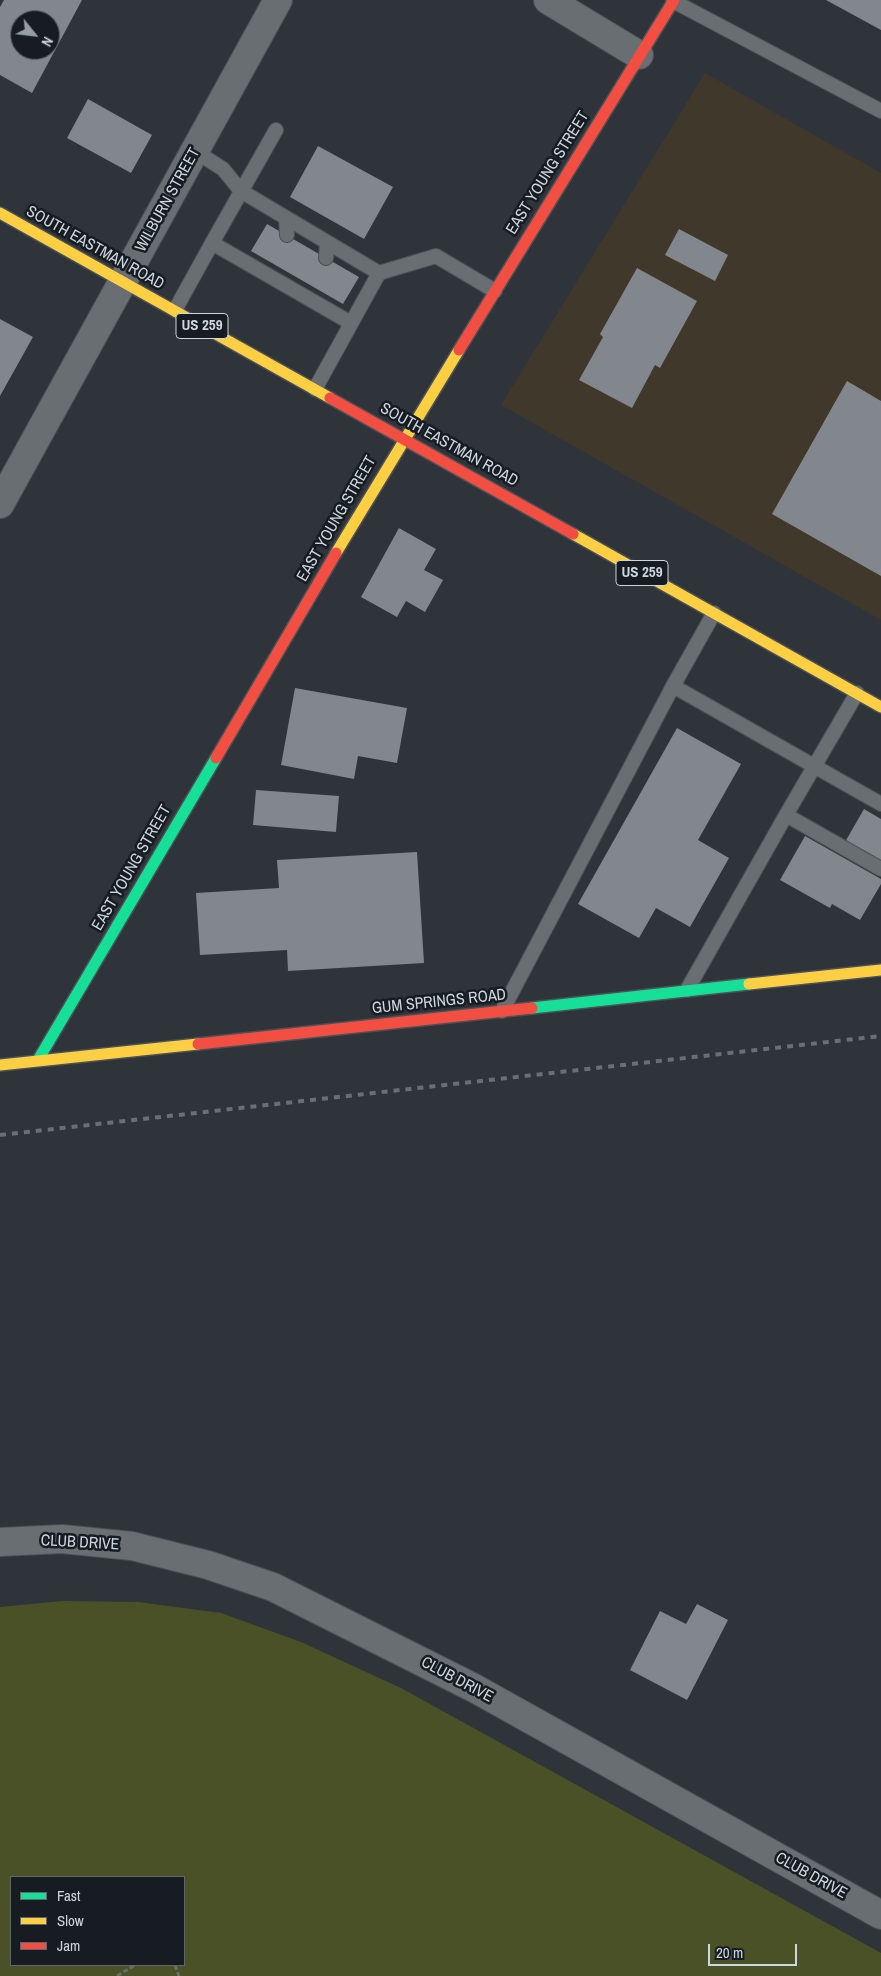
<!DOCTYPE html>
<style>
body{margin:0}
#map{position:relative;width:881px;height:1976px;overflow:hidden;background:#2e343a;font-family:"Archivo Narrow",sans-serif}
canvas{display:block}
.legend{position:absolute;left:10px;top:1876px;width:175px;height:90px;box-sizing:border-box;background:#161c21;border:1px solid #60666c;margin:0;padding:6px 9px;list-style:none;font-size:15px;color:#ced6dd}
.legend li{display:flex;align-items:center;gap:10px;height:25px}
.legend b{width:25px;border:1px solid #60666c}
.north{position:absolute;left:10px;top:10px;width:50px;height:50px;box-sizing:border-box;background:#161c21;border:1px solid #60666c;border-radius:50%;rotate:119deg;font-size:14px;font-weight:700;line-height:20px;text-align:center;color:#ced6dd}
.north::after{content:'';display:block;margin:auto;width:18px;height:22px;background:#969da4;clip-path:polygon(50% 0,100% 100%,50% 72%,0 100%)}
.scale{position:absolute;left:708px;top:1944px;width:89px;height:22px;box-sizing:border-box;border:2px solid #ced6dd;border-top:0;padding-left:6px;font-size:15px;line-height:18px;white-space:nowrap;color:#ced6dd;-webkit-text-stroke:4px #161c21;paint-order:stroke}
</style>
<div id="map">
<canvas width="881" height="1976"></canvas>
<ul class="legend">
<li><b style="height:6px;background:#16e098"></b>Fast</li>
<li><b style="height:6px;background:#ffcf43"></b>Slow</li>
<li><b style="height:6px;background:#f24e42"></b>Jam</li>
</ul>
<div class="north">N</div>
<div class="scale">20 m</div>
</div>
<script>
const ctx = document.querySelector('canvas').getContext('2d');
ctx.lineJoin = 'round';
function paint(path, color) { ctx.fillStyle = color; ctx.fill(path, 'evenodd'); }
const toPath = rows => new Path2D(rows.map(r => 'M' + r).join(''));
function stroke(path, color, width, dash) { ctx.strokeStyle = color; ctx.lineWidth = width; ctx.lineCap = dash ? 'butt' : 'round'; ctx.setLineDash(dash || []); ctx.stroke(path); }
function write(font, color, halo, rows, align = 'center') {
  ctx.font = font + ' "Archivo Narrow",sans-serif'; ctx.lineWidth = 5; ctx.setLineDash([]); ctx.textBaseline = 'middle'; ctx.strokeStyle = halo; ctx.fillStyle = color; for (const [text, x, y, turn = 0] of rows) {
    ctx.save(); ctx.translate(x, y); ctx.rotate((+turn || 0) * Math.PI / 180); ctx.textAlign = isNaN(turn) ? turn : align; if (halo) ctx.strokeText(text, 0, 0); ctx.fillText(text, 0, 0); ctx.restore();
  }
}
paint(toPath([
 [705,73,881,173,881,620,501,405]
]), '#40392b');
paint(toPath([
 [62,1601,138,1602,221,1613,301,1642,401,1688,881,1953,881,1976,0,1976,0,1607],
 [11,1877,184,1877,184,1965,11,1965]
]), '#4b5127');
paint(toPath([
 [4,0,82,0,32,93,0,75,0,7],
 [20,20,50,20,50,50,20,50],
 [826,0,881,0,881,30],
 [88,99,152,135,131,173,67,138],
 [318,146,393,187,364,239,290,197],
 [267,224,359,277,343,304,251,251],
 [679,229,728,255,715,281,665,255],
 [637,268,697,301,660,368,655,365,632,408,579,380,603,337,600,334],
 [0,319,33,337,0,396],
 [847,381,881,401,881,576,772,514],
 [399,528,436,549,424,570,443,580,425,612,406,601,397,617,361,597],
 [295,688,407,708,397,763,358,756,354,779,281,765],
 [677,728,741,764,698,840,729,858,690,927,656,908,639,938,578,904],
 [256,790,339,796,336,832,253,825],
 [864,809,881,819,881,863,845,842],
 [805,836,881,879,881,884,860,920,832,904,830,908,780,880],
 [417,852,424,963,288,971,287,950,200,955,196,893,279,888,277,860],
 [697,1604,728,1620,687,1700,630,1670,660,1611,686,1624]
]), '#81878c');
const lane = toPath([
 [673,1,881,111],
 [195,151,223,169,241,191,379,273,436,256,495,291],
 [286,218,287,235],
 [212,243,276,130],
 [326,258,327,243],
 [175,310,212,243,351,323],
 [315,389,379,273],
 [673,686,881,804],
 [857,693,786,815,881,869],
 [687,990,786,815],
 [502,1011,673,686,714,613]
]);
const street = toPath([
 [548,0,639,55],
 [0,504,278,0],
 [0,1542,62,1539,132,1546,208,1565,273,1587,474,1688,881,1915]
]);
const fast = toPath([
 [532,1008,749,984],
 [38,1060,216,758]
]);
const slow = toPath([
 [0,213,330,398],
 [573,534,881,707],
 [336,553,459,350],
 [749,984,881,970],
 [0,1065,198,1044]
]);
const jam = toPath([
 [459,350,674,0],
 [330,398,573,534],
 [216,758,336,553],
 [198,1044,532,1008]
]);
stroke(lane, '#4b5156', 16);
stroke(street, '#4b5156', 30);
stroke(fast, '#4b5156', 14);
stroke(slow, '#4b5156', 14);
stroke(jam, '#4b5156', 14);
stroke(toPath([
 [175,1965,179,1976],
 [117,1976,135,1965]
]), '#686d70', 3, [5, 2.5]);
stroke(lane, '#696e72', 14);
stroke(street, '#696e72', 28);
stroke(fast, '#16e098', 11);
stroke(slow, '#ffcf43', 11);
stroke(jam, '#f24e42', 11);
stroke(toPath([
 [0,1135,881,1036]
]), '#6a6f72', 4, [6, 6]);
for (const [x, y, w] of [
 [202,326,52],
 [642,573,52]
]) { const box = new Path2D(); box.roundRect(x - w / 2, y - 12.5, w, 25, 4); ctx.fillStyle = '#161c21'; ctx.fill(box); stroke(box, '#ced6dd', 1); }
write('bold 15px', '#ced6dd', null, [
 ["US 259",202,326],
 ["US 259",642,573]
]);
write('16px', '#ced6dd', '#161c21', [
 ["EAST YOUNG STREET",548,173,-58],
 ["WILBURN STREET",168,200,-61],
 ["SOUTH EASTMAN ROAD",95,248,29],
 ["SOUTH EASTMAN ROAD",449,445,29],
 ["EAST YOUNG STREET",337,519,-60],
 ["EAST YOUNG STREET",132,868,-60],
 ["GUM SPRINGS ROAD",439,1002,-6],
 ["CLUB DRIVE",80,1543,3],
 ["CLUB DRIVE",457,1680,28],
 ["CLUB DRIVE",811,1876,29]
]);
</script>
